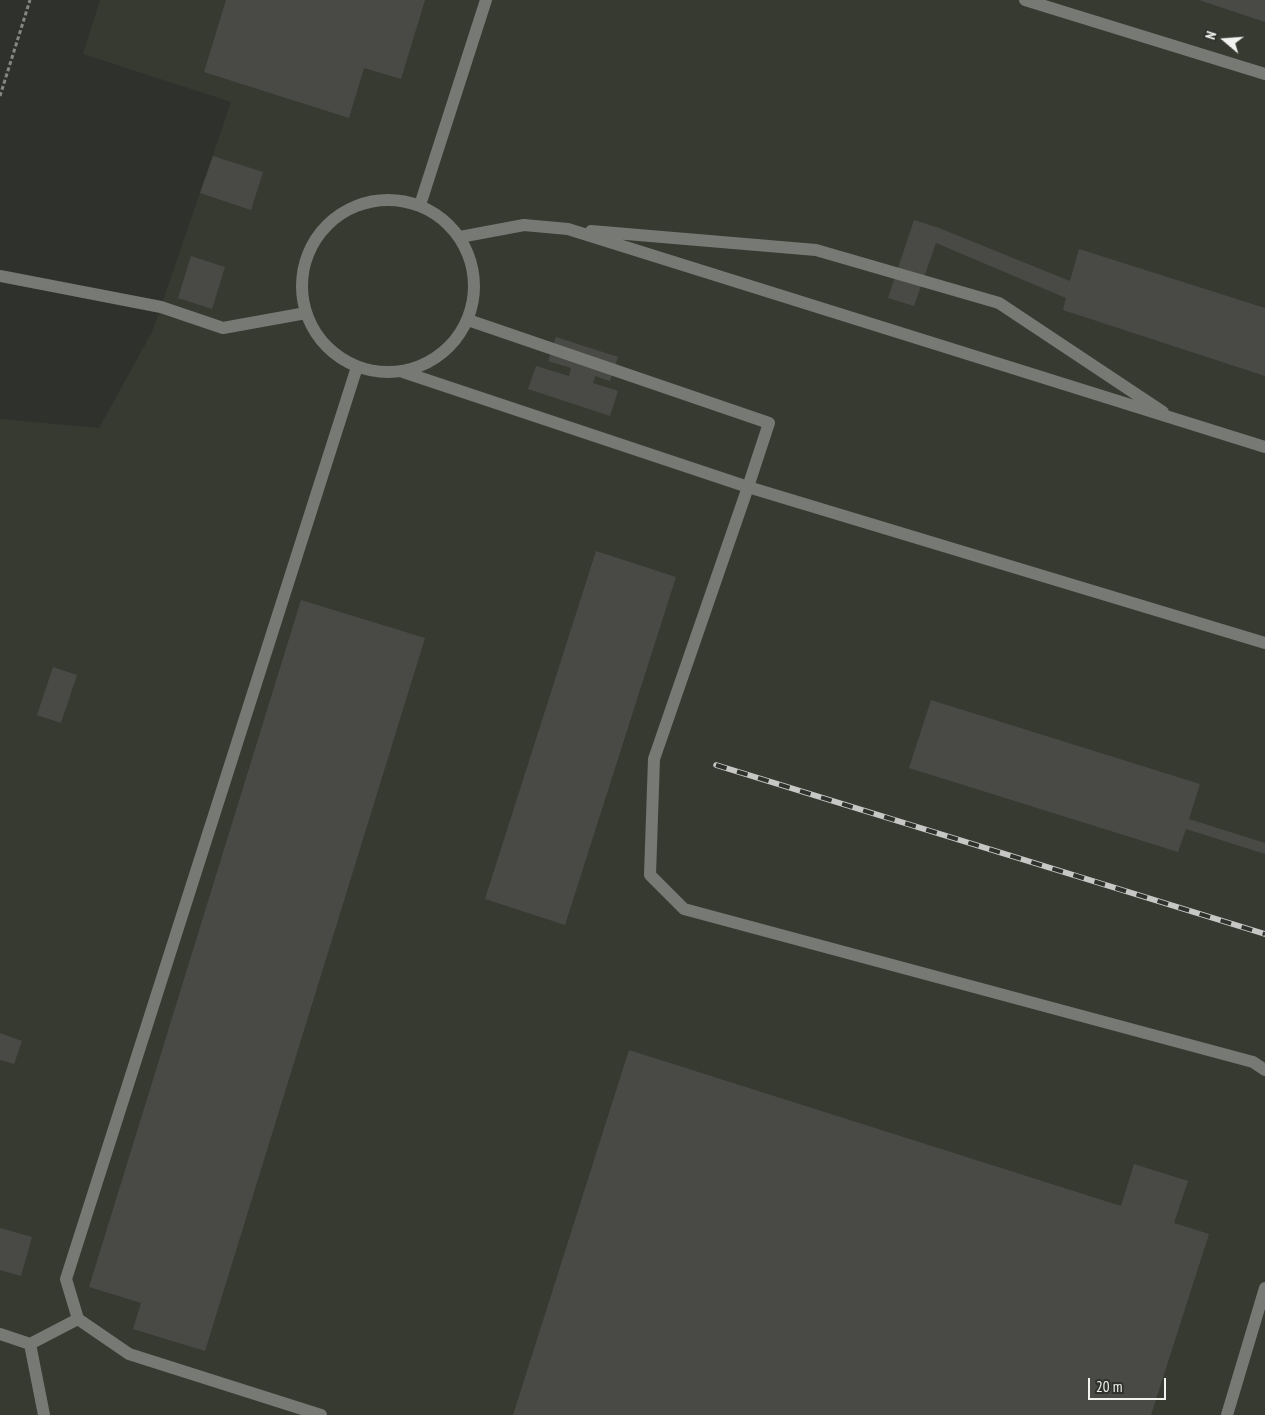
<!DOCTYPE html>
<style>
body{margin:0}
#map{position:relative;width:1265px;height:1415px;overflow:hidden;background:#2f312d;font-family:"PT Sans Narrow",sans-serif}
canvas{display:block}
.north{position:absolute;left:1200px;top:15px;width:50px;height:50px;-webkit-text-stroke:4px #2f312d;paint-order:stroke;rotate:288deg;font-size:14px;font-weight:700;line-height:20px;text-align:center;color:#f2f3f0}
.north::after{content:'';display:block;margin:auto;width:18px;height:22px;background:#f2f3f0;clip-path:polygon(50% 0,100% 100%,50% 72%,0 100%)}
.scale{position:absolute;left:1088px;top:1378px;width:78px;height:22px;box-sizing:border-box;border:2px solid #f2f3f0;border-top:0;padding-left:6px;font-size:15px;line-height:18px;white-space:nowrap;color:#f2f3f0;-webkit-text-stroke:4px #2f312d;paint-order:stroke}
</style>
<div id="map">
<canvas width="1265" height="1415"></canvas>
<div class="north">N</div>
<div class="scale">20 m</div>
</div>
<script>
const ctx = document.querySelector('canvas').getContext('2d');
ctx.lineJoin = 'round';
function paint(path, color) { ctx.fillStyle = color; ctx.fill(path, 'evenodd'); }
const toPath = rows => new Path2D(rows.map(r => 'M' + r).join(''));
function stroke(path, color, width, dash) { ctx.strokeStyle = color; ctx.lineWidth = width; ctx.lineCap = dash ? 'butt' : 'round'; ctx.setLineDash(dash || []); ctx.stroke(path); }
paint(toPath([
 [100,0,1265,0,1265,1415,0,1415,0,419,99,428,153,330,231,102,83,54]
]), '#373a31');
paint(toPath([
 [226,0,425,0,401,79,364,68,349,118,204,72],
 [1199,0,1265,0,1265,22],
 [213,156,263,172,251,210,200,193],
 [914,220,939,228,1070,281,1079,249,1265,308,1265,376,1063,310,1066,298,936,243,914,306,888,298],
 [191,256,225,267,212,309,178,298],
 [556,337,618,357,610,381,595,376,593,383,618,391,610,416,528,389,536,366,569,376,571,368,548,361],
 [596,551,676,577,565,925,485,899],
 [301,600,425,638,205,1351,133,1329,141,1303,89,1287],
 [53,667,77,675,61,723,37,715],
 [931,700,1200,784,1189,819,1265,843,1265,854,1186,829,1178,852,909,768],
 [0,1033,22,1041,14,1064,0,1060],
 [629,1050,1121,1206,1134,1164,1188,1181,1174,1223,1209,1234,1151,1415,513,1415],
 [0,1228,32,1237,21,1276,0,1270]
]), '#494a46');
stroke(toPath([
 [0,96,30,0]
]), '#858783', 3, [4, 2.5]);
stroke(toPath([
 [1025,0,1265,74],
 '302 286a86 86 0 1 1 172 0a86 86 0 1 1-172 0Z',
 [420,205,486,0],
 [591,231,816,250,999,303,1163,412],
 [460,237,524,225,568,229,1265,447],
 [0,276,161,307,223,328,306,313],
 [468,320,769,423,748,487,1265,643],
 [403,372,748,487,654,759,650,875,684,909,1253,1062,1265,1070],
 [0,1334,30,1344,78,1319],
 [30,1344,44,1415],
 [321,1415,129,1354,78,1319,66,1279,357,367],
 [1227,1415,1265,1288]
]), '#777974', 12);
const rail = toPath([
 [716,765,1265,934]
]);
stroke(rail, '#c7c8c5', 5.5);
stroke(rail, '#2f312d', 4, [11]);
</script>
